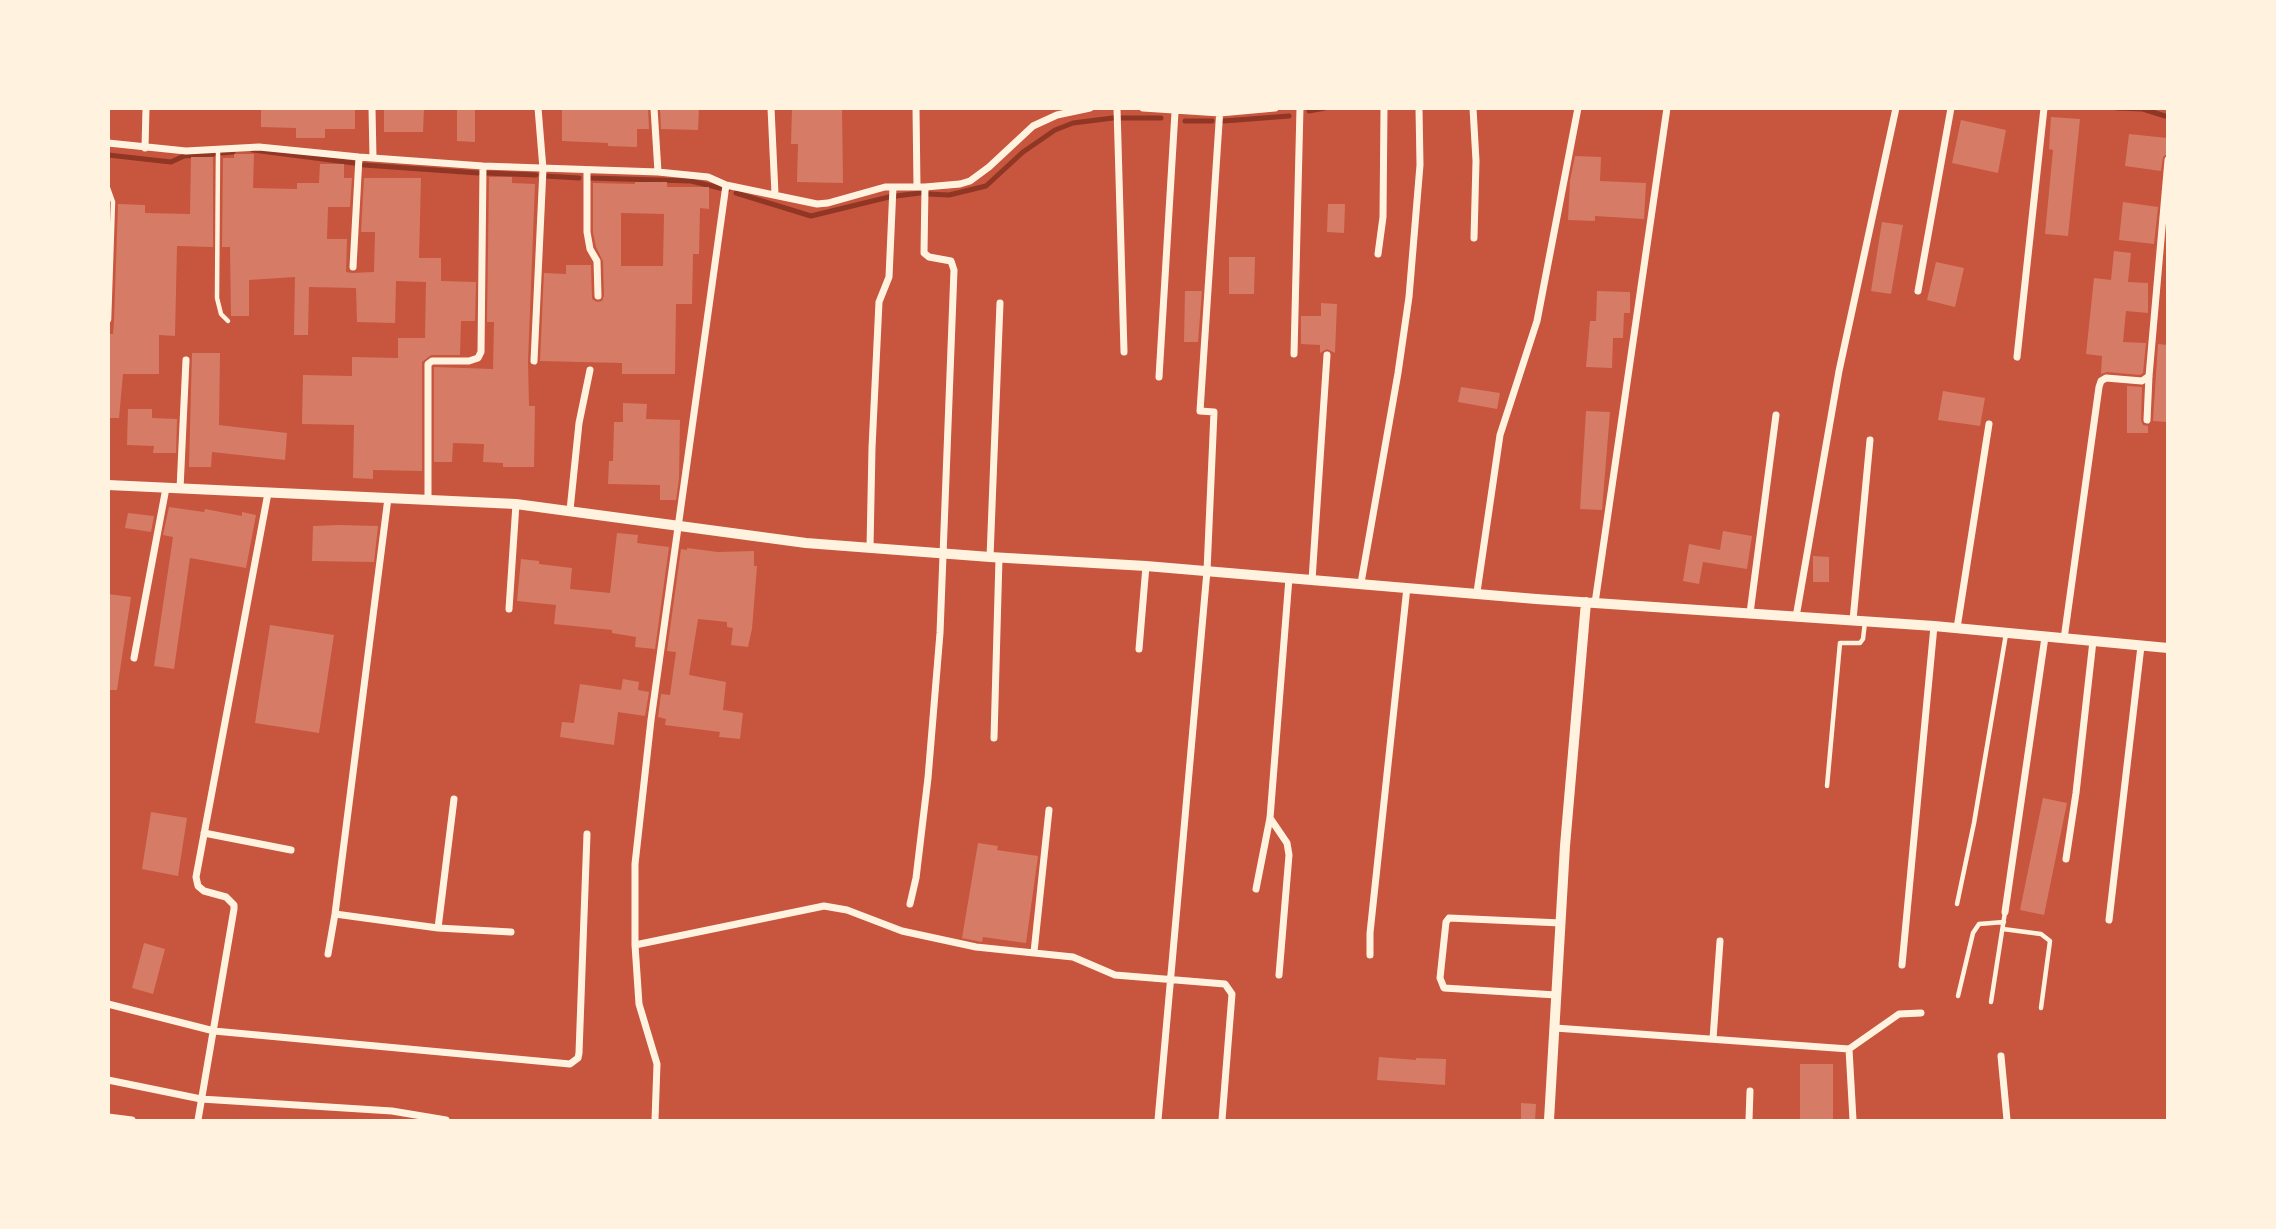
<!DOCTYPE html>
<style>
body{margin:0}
#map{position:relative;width:2276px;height:1229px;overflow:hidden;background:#c8553d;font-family:Lora,serif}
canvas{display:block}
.frame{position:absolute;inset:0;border:110px solid #fff3e0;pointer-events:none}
</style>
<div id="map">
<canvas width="2276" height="1229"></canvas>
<div class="frame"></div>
</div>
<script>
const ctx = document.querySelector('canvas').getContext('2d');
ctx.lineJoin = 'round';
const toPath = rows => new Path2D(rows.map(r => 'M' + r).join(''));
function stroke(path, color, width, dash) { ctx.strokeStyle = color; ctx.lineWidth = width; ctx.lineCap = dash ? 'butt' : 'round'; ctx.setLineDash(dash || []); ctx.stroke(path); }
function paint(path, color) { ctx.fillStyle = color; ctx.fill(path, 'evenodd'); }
stroke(toPath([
 [2117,108,2143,109,2165,116],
 [1309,111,1325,108],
 [1121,118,1161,118],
 [1185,121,1212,121],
 [1224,121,1289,116],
 [253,150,354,163],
 [222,153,233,152],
 [108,155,171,162,184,156,214,154],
 [364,165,478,173],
 [486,173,536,175],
 [545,176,579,178],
 [590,178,691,181,728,190],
 [736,193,811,216,889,197],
 [929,194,949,195,986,186,1023,152,1055,130,1073,123,1113,118],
 [896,196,920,193]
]), '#8f3625', 5);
paint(toPath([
 [261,108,355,108,355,129,325,129,325,138,296,138,296,128,261,127],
 [384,108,424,108,423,132,384,132],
 [457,108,475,108,475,142,457,141],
 [562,108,648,108,649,129,637,129,637,147,608,146,608,143,562,141],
 [660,108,699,108,698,130,661,129],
 [792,108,842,108,843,183,797,182,798,144,791,144],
 [2051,117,2080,119,2068,236,2045,234,2053,150,2049,149],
 [1961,120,2006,130,1998,173,1952,163],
 [2129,134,2167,138,2167,154,2163,157,2161,171,2125,166],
 [234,154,254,154,253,188,297,189,297,183,319,183,320,164,344,164,344,178,352,178,350,207,328,207,327,239,347,239,346,272,352,273,374,272,375,232,361,232,364,178,421,178,419,258,441,258,441,281,476,282,475,321,461,321,460,355,431,355,422,362,422,471,373,470,373,479,353,478,354,425,302,424,303,375,352,376,352,357,398,358,398,338,425,338,426,282,396,281,395,323,357,322,356,288,309,287,308,335,294,335,295,277,249,280,249,316,231,316,230,247,222,247,223,158,234,158],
 [1575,156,1601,157,1600,181,1646,183,1644,219,1595,216,1595,221,1568,220,1570,181],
 [191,157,213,157,213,247,177,246,175,336,159,335,159,374,123,374,119,418,108,418,108,334,113,334,114,320,118,204,145,205,145,213,190,214],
 [489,177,512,177,512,183,535,184,528,361,529,406,535,406,534,467,503,467,503,463,483,462,484,444,453,443,452,462,434,462,434,367,493,369,494,322,487,322],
 [635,182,667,182,667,187,709,187,709,209,700,208,699,254,693,254,692,304,676,304,675,374,622,374,622,363,540,361,544,273,566,274,566,265,591,265,592,299,597,302,602,301,604,296,603,261,596,247,593,232,593,183,635,184],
 [621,213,664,214,663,266,621,266],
 [2123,202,2158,207,2154,244,2119,240],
 [1328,204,1345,204,1344,233,1327,232],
 [1882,222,1903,225,1891,294,1871,291],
 [2114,251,2131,253,2128,282,2148,283,2148,313,2126,311,2123,342,2146,343,2143,373,2140,375,2107,372,2101,374,2102,356,2086,354,2094,278,2111,280],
 [1229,257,1255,257,1254,294,1229,294],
 [1936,262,1964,268,1955,307,1927,300],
 [1185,291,1202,291,1198,342,1184,342],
 [1597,291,1630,292,1630,313,1624,313,1623,338,1613,338,1612,368,1586,367,1590,321,1596,321],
 [1321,303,1337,304,1335,353,1327,349,1320,353,1320,345,1301,344,1301,316,1321,316],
 [2158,344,2167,345,2167,422,2153,421],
 [192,353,220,353,219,425,287,433,285,460,212,452,211,467,189,467],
 [2127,386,2142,387,2141,420,2143,425,2148,426,2148,433,2127,433],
 [1461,387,1500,393,1497,409,1458,402],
 [1943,391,1985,398,1980,426,1938,420],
 [623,403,647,404,646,419,680,420,679,478,676,500,660,500,660,485,608,484,609,461,613,461,614,422,623,422],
 [128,409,152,409,152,418,177,419,176,453,153,453,154,446,127,445],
 [1586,411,1610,412,1602,510,1580,509],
 [169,507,204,512,205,509,242,516,242,512,256,515,246,568,190,558,174,669,154,666,173,537,163,535],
 [128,513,154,516,151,532,125,528],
 [339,525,378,526,374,562,312,561,313,526],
 [1723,531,1752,536,1747,569,1703,562,1699,584,1683,581,1689,544,1720,550],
 [617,533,638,535,637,543,669,547,655,649,635,647,636,637,612,633,612,630,554,624,556,605,517,601,521,559,539,561,539,564,572,568,570,589,610,593],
 [687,548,718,552,754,551,754,566,757,566,752,629,748,647,731,645,733,628,727,627,727,622,698,619,689,675,726,682,723,710,743,713,740,739,719,737,720,732,665,725,666,719,658,717,661,694,670,695,676,652,667,651,681,549,687,550],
 [1813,556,1829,557,1829,582,1813,582],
 [108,594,131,597,117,690,108,690],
 [270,625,334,635,319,733,255,723],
 [623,679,639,682,638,690,649,692,645,716,618,712,614,745,560,737,562,722,574,723,580,684,621,690],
 [2043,798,2067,803,2044,915,2020,910],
 [151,812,187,818,178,876,142,869],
 [978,843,998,846,997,850,1038,856,1026,943,983,937,982,942,962,938],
 [144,943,165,949,153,994,132,988],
 [1379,1057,1416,1060,1416,1058,1446,1059,1445,1085,1377,1080],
 [1800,1064,1833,1064,1833,1121,1800,1121],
 [1521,1103,1536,1104,1535,1121,1521,1121]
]), '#d67c66');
stroke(toPath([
 [218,149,217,298,221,314,228,321],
 [108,188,113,202,109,320],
 [1827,786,1840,643,1860,643,1863,639,1865,622],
 [1957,904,1974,823,2006,634],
 [2003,929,2041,934,2050,941,2041,1008],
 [1958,996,1973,933,1979,924,2004,922],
 [1991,1002,2005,912]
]), '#fff3e0', 4.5);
stroke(toPath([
 [372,108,373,158],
 [654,108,658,172],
 [771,108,775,194],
 [916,108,917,187],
 [1117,108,1124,352],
 [1143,108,1220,113,1275,108],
 [1473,108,1476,161,1474,238],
 [108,143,186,151,259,147,359,157,483,166,658,172,708,177,726,185,817,204,828,203,885,187,925,187,960,184,970,181,989,167,1033,126,1057,115,1090,108],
 [145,148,146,108],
 [587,170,587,232,590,249,597,261,598,296],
 [1378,254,1383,217,1384,108],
 [353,267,359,157],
 [1918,291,1951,108],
 [1294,354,1300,108],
 [2017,357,2044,108],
 [534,361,543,169,538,108],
 [1159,377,1175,112],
 [2147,420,2149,376,2168,160],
 [180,489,186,360],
 [428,500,428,364,432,361,469,361,478,358,481,352,483,166],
 [570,510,579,423,590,370],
 [870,547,872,448,879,302,889,277,893,187],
 [990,557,1000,303],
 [1312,580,1327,355],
 [1361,583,1398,373,1409,297,1420,165,1419,108],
 [1477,592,1500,435,1537,321,1578,108],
 [1595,603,1667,108],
 [509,609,516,504],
 [1750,613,1776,415],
 [1796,617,1839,371,1896,108],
 [1853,620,1870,440],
 [1957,628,1989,424],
 [2064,639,2099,387,2101,381,2106,378,2142,381,2149,376],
 [1139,649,1146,566],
 [134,658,166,488],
 [994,738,999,558],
 [1270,818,1287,843,1289,855,1279,975],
 [204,833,291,850],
 [2066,859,2076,793,2093,641],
 [1256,889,1270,818,1289,578],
 [910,904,916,878,928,778,940,633,954,270,951,261,929,257,924,253,925,187],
 [2005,912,2045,637],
 [335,914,438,928,511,932],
 [2109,920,2141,646],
 [438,928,454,799],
 [635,945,824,906,847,910,902,931,976,947,1073,957,1115,975,1225,984,1232,994,1222,1120],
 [1034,952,1049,810],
 [328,954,335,914,388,498],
 [1370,955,1370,933,1407,587],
 [1902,965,1934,626],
 [1556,995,1444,988,1440,978,1446,922,1449,918,1561,923],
 [108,1004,214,1031,570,1064,578,1058,579,1053,587,834],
 [1555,1028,1849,1049,1899,1014,1921,1013],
 [1713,1039,1720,941],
 [1849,1049,1853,1120],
 [2001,1056,2007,1120],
 [108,1080,201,1099,392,1111,446,1120],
 [108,1117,132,1120],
 [198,1120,234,909,234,905,226,897,204,891,198,886,196,877,268,493],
 [655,1120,657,1064,639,1004,635,945,635,864,651,720,726,185],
 [1158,1120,1207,571,1214,412,1200,411,1220,108],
 [1749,1120,1750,1091]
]), '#fff3e0', 7);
stroke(toPath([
 [108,485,516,504,806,543,990,557,1146,566,1536,599,1934,626,2168,648],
 [1549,1120,1565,846,1586,602]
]), '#fff3e0', 10);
</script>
